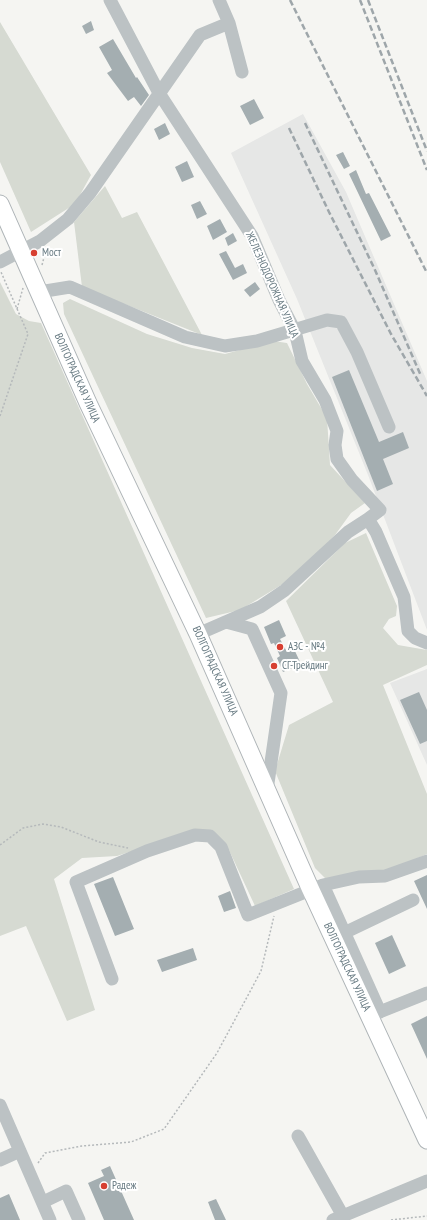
<!DOCTYPE html>
<meta charset="utf-8">
<style>
body{margin:0}
canvas{display:block;background:#f5f5f2}
</style>
<canvas width="427" height="1220"></canvas>
<script>
const ctx = document.querySelector('canvas').getContext('2d');
ctx.lineJoin = 'round';
function paint(path, color) { ctx.fillStyle = color; ctx.fill(path, 'evenodd'); }
const toPath = rows => new Path2D(rows.map(r => 'M' + r).join(''));
function stroke(path, color, width, dash) { ctx.strokeStyle = color; ctx.lineWidth = width; ctx.lineCap = dash ? 'butt' : 'round'; ctx.setLineDash(dash || []); ctx.stroke(path); }
function write(font, color, halo, rows, align = 'center') {
  ctx.font = font + ' "PT Sans Narrow",sans-serif'; ctx.lineWidth = 4; ctx.setLineDash([]); ctx.textBaseline = 'middle'; ctx.strokeStyle = halo; ctx.fillStyle = color; for (const [text, x, y, turn = 0] of rows) {
    ctx.save(); ctx.translate(x, y); ctx.rotate((+turn || 0) * Math.PI / 180); ctx.textAlign = isNaN(turn) ? turn : align; if (halo) ctx.strokeText(text, 0, 0); ctx.fillText(text, 0, 0); ctx.restore();
  }
}
paint(toPath([
 [303,114,346,192,427,381,427,630,368,475,297,299,231,153],
 [427,669,427,765,390,683]
]), '#e6e7e6');
paint(toPath([
 [0,22,91,175,75,204,31,232,0,162],
 [105,186,122,218,137,212,202,335,82,287,74,222],
 [0,282,16,314,29,321,41,323,294,889,255,906,229,850,216,836,196,830,117,856,82,858,54,879,95,1010,67,1021,26,926,0,936],
 [70,299,147,334,192,348,225,354,273,341,287,343,307,384,327,418,330,465,365,503,351,513,335,535,296,576,240,610,206,618,64,314,63,303],
 [366,533,397,606,396,616,389,619,383,628,398,645,427,650,427,665,383,685,427,794,427,854,388,871,326,879,315,868,275,771,289,725,333,702,286,601,345,543]
]), '#d6dad2');
paint(toPath([
 [91,21,94,30,86,34,82,26],
 [113,39,136,78,137,77,149,95,141,106,134,97,128,101,107,73,112,70,99,47],
 [254,99,264,118,250,125,240,106],
 [165,123,170,134,159,140,154,129],
 [343,152,350,166,344,169,336,155],
 [187,161,194,177,182,182,175,167],
 [356,170,366,194,369,193,391,236,381,241,349,174],
 [200,201,207,214,197,219,191,205],
 [220,219,227,232,213,240,207,226],
 [233,233,237,241,228,246,225,238],
 [226,251,235,268,243,264,247,273,233,280,219,254],
 [255,282,260,289,250,297,244,290],
 [349,370,379,442,403,432,409,448,383,459,393,484,377,491,332,377],
 [279,620,286,636,280,639,287,652,294,649,301,664,283,672,277,658,280,656,274,643,271,644,264,627],
 [419,692,427,710,427,741,420,744,400,700],
 [427,875,427,909,414,881],
 [113,877,134,929,115,936,94,884],
 [230,891,236,908,224,912,218,896],
 [392,935,406,966,389,974,375,943],
 [193,948,197,960,162,972,157,960],
 [427,1016,427,1059,411,1024],
 [110,1166,134,1220,104,1220,88,1183,104,1176,101,1170],
 [9,1194,20,1220,0,1220,0,1198],
 [216,1199,226,1220,215,1220,208,1202]
]), '#a4aeb1');
const major = toPath([
 [0,204,88,403,198,634,310,888,427,1140]
]);
stroke(major, '#aeb4b7', 19);
stroke(toPath([
 [42,265,46,250],
 [17,309,23,288],
 [0,416,28,334,1,272],
 [0,845,23,828,43,824,61,827,99,842,128,848],
 [38,1163,45,1153,82,1146,131,1142,164,1129,217,1053,261,971,274,916],
 [391,1220,427,1216]
]), '#b5b9bb', 1.5, [2, 2]);
stroke(toPath([
 [110,0,159,93,252,236,279,300,295,331,302,361,325,400,337,431,335,445,337,459,352,480,380,510,368,519,376,532,404,597,408,631,415,638,427,643],
 [219,0,229,23,242,72],
 [0,262,40,241,68,219,90,193,200,35,229,23],
 [39,292,70,287,185,337,225,346,257,341,327,320,341,322,357,352,389,427],
 [226,622,252,629,281,693,267,790],
 [198,634,260,607,285,590,348,532,368,519],
 [323,885,359,877,385,876,427,861],
 [344,933,413,900],
 [112,979,76,882,147,851,195,835,210,836,221,847,248,915,323,885,380,1012],
 [372,1015,427,993],
 [0,1105,50,1220],
 [298,1136,343,1216],
 [0,1160,20,1151],
 [43,1202,66,1191,79,1220],
 [333,1220,427,1181]
]), '#bcc2c4', 13);
stroke(major, '#fff', 17);
stroke(toPath([
 [290,0,427,273],
 [360,0,427,170],
 [368,0,427,151],
 [305,123,375,270,421,376],
 [289,128,329,212,391,334,427,396]
]), '#9ea6aa', 2.5, [6, 3]);
for (const [x, y, r, color] of [
 [34,253,4,"#d73f31"],
 [280,647,4,"#d73f31"],
 [274,666,4,"#d73f31"],
 [104,1186,4,"#d73f31"]
]) { const dot = new Path2D(); dot.arc(x, y, r, 0, 2 * Math.PI); ctx.fillStyle = color; ctx.fill(dot); stroke(dot, '#fff', 1.5); }
write('11px', '#667981', '#fff', [
 ["Мост",42,253],
 ["АЗС - №4",288,647],
 ["СГ-Трейдинг",282,666],
 ["Радеж",112,1186]
], 'left');
write('11px', '#667981', '#fff', [
 ["ЖЕЛЕЗНОДОРОЖНАЯ УЛИЦА",272,285,66],
 ["ВОЛГОГРАДСКАЯ УЛИЦА",77,378,66],
 ["ВОЛГОГРАДСКАЯ УЛИЦА",215,671,66],
 ["ВОЛГОГРАДСКАЯ УЛИЦА",347,967,65]
]);
</script>
